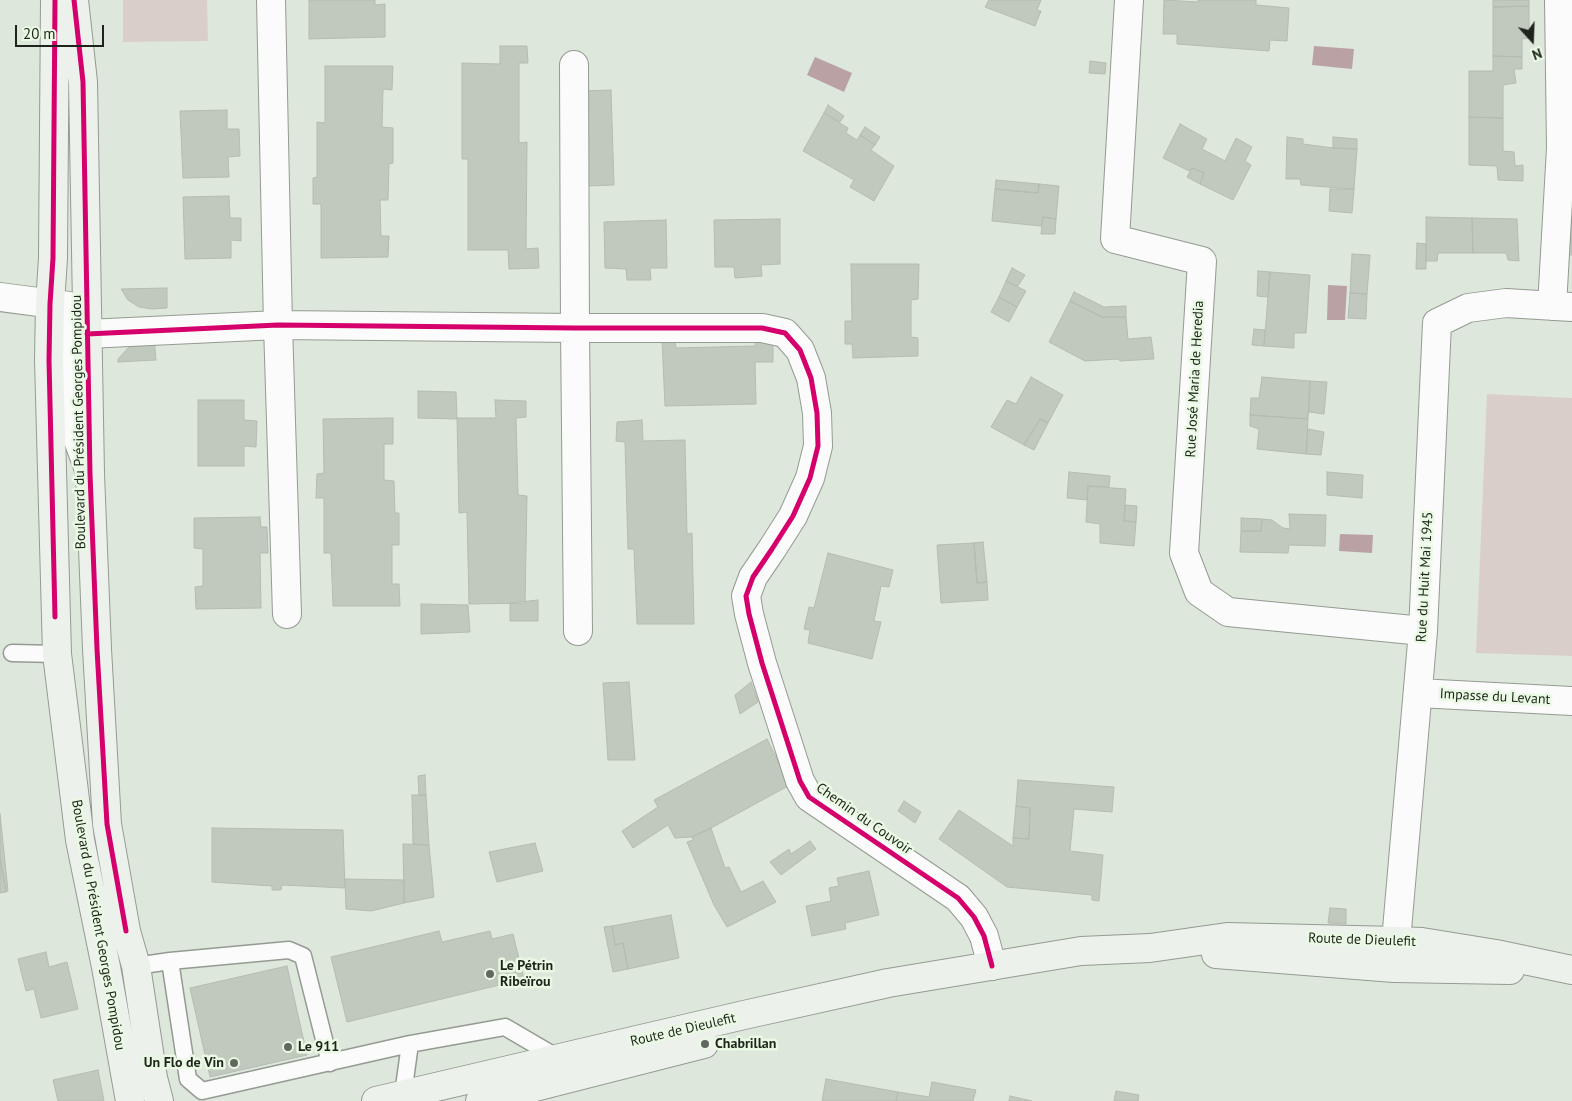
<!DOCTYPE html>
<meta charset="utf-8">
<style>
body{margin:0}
#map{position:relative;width:1572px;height:1101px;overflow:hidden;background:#dee7db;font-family:"PT Sans",sans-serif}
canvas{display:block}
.north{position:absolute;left:1507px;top:15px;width:50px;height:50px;-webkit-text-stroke:4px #e9f9e3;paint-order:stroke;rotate:160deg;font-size:14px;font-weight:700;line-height:20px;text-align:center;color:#1e241c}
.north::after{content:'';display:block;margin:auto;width:18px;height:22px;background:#1e241c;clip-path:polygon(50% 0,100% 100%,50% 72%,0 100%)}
.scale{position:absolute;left:15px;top:25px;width:89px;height:22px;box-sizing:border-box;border:2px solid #1e241c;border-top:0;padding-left:6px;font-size:15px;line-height:18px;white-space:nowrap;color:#1e241c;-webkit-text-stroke:4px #e9f9e3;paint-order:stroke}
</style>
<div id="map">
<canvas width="1572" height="1101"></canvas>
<div class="north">N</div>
<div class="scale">20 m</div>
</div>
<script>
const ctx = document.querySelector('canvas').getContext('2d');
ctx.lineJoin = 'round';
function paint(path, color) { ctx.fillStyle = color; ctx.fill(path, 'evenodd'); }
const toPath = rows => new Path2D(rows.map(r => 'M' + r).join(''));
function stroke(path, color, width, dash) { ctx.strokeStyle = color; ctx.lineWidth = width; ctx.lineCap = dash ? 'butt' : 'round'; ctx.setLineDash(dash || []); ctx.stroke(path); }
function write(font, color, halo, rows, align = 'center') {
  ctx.font = font + ' "PT Sans",sans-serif'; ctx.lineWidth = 5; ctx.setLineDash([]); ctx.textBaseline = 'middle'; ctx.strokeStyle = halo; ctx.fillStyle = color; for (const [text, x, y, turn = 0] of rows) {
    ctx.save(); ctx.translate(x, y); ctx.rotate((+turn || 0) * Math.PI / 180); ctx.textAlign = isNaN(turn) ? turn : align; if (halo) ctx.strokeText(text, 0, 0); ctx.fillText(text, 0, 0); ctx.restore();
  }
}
paint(toPath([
 [123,0,207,0,208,41,123,42],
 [1487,394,1572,398,1572,656,1476,653]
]), '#dacecb');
paint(toPath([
 [1314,46,1354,49,1352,69,1312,65],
 [815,57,852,73,844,92,807,75],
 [1328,285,1347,286,1345,320,1327,320],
 [1340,534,1373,535,1372,553,1339,551]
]), '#baa2a4');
const building = toPath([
 [309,0,375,0,375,5,385,4,385,37,309,39,309,0],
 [989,0,1041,0,1037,10,1041,11,1035,26,985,7,989,0],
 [1164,0,1198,2,1198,0,1256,0,1256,5,1289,8,1287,41,1270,40,1269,51,1177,44,1177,34,1163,34,1164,0],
 [1493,0,1529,0,1529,6,1493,7,1493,0],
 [1529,6,1529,38,1522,39,1522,57,1493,56,1493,7,1529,6],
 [500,46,527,46,528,63,519,63,519,143,527,142,526,249,538,248,539,268,509,269,508,250,468,250,468,159,462,159,462,63,500,64,500,46],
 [1493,56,1522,57,1522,69,1514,69,1516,83,1503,85,1503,118,1469,117,1469,71,1493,71,1493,56],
 [1090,61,1106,63,1105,74,1089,73,1090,61],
 [325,66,393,66,392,90,383,89,382,127,393,128,393,163,389,164,388,200,380,200,381,236,389,236,388,257,321,258,321,204,313,204,313,178,317,177,317,122,325,123,325,66],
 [611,90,614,185,585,186,583,91,611,90],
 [828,105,844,116,840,122,824,113,828,105],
 [227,110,227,129,239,129,240,156,228,157,229,177,183,178,180,111,227,110],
 [824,113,848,128,846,133,857,140,860,135,875,145,871,150,894,166,874,201,850,187,854,180,803,151,824,113],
 [1469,117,1503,118,1503,151,1514,152,1515,166,1523,165,1523,181,1498,180,1497,166,1469,165,1469,117],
 [1180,124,1207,139,1202,149,1225,161,1236,138,1252,147,1245,161,1251,165,1233,200,1200,184,1204,173,1192,168,1189,171,1163,158,1180,124],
 [865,127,880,137,875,145,860,135,865,127],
 [1287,137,1303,139,1303,144,1333,148,1357,149,1354,189,1301,185,1300,179,1286,179,1287,137],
 [1333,137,1357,139,1357,149,1333,148,1333,137],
 [1192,168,1204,173,1200,184,1187,177,1192,168],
 [996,180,1039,184,1038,193,995,189,996,180],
 [1039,184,1059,186,1056,219,1043,217,1041,226,992,221,995,189,1038,193,1039,184],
 [1330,189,1354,189,1352,213,1329,211,1330,189],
 [229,196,230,218,241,218,241,241,231,240,231,258,185,259,183,197,229,196],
 [1043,217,1056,219,1055,234,1041,234,1043,217],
 [1426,217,1472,218,1473,253,1438,253,1437,261,1426,261,1426,217],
 [1472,218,1517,219,1519,261,1508,260,1506,253,1473,253,1472,218],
 [780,219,780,264,761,265,762,276,735,278,734,267,715,267,714,220,780,219],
 [666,220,667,268,650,268,651,280,627,280,626,269,605,268,604,222,666,220],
 [1571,220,1572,220,1572,255,1569,255,1571,220],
 [1417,243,1426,244,1426,269,1416,269,1417,243],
 [1352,254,1370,255,1367,294,1350,293,1352,254],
 [851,264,919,264,918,299,911,300,911,337,918,338,918,356,853,358,852,344,845,344,845,321,852,321,851,264],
 [1012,268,1025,275,1018,286,1006,281,1012,268],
 [1258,271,1270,272,1268,297,1257,296,1258,271],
 [1270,272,1310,275,1306,333,1294,333,1294,348,1264,346,1270,272],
 [1006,281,1026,291,1017,307,999,297,1006,281],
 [167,288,167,308,152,309,139,307,128,300,121,289,167,288],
 [1074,292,1104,307,1126,306,1126,317,1102,317,1070,301,1074,292],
 [1350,293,1367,294,1366,319,1348,318,1350,293],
 [999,297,1017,307,1009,322,991,312,999,297],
 [1070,301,1102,317,1126,317,1128,339,1151,337,1154,359,1120,361,1119,359,1085,361,1049,342,1070,301],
 [1254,329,1265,330,1264,346,1252,345,1254,329],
 [756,337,773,337,773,362,755,362,756,404,665,406,662,340,675,340,676,348,755,346,756,337],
 [154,339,156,360,118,362,118,359,130,346,154,339],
 [1031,377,1063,395,1048,423,1040,419,1024,445,991,427,1007,400,1016,404,1031,377],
 [1262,377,1310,381,1308,419,1250,415,1251,398,1259,398,1262,377],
 [1310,381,1327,382,1324,414,1309,412,1310,381],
 [418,391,456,392,457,419,418,418,418,391],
 [198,400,244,400,244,420,257,421,256,447,244,446,244,466,198,466,198,400],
 [495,400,526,401,526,417,516,418,518,495,527,496,525,603,469,604,467,512,459,513,457,418,496,418,495,400],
 [1250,415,1308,419,1306,454,1257,449,1259,429,1250,426,1250,415],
 [393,418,393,444,384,444,384,480,394,481,395,513,399,513,399,545,392,545,392,584,399,584,400,606,333,606,331,553,324,553,324,498,316,498,317,474,324,473,323,419,393,418],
 [1040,419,1048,423,1034,450,1024,445,1040,419],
 [642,420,643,441,685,440,687,534,692,533,694,624,637,624,634,549,628,549,625,442,616,441,617,422,642,420],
 [1308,429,1324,432,1321,455,1306,454,1308,429],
 [1069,472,1110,476,1109,487,1088,486,1087,500,1067,498,1069,472],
 [1327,472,1363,475,1362,498,1327,495,1327,472],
 [1088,486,1126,489,1124,521,1136,522,1134,546,1100,543,1100,524,1086,522,1088,486],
 [1125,505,1137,506,1136,522,1124,521,1125,505],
 [1289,514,1326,515,1325,546,1289,545,1288,553,1240,552,1241,531,1261,531,1262,519,1272,520,1283,528,1290,529,1289,514],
 [260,517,261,527,267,527,268,553,260,553,261,608,196,609,195,587,203,586,203,549,194,548,194,518,260,517],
 [1241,518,1262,519,1261,531,1241,531,1241,518],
 [983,542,987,582,977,583,974,543,983,542],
 [974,543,977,583,987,582,988,600,941,603,937,545,974,543],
 [828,553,893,570,889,587,881,586,874,621,881,622,872,659,808,643,810,630,804,629,809,607,814,608,828,553],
 [538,600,538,621,510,621,510,603,538,600],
 [421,604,468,605,470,632,421,634,421,604],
 [629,682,635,760,608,760,603,683,629,682],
 [751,682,758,702,740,714,735,695,751,682],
 [767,739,790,785,711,828,692,837,675,838,668,825,633,848,622,831,658,807,654,800,767,739],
 [425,775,426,795,419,795,418,776,425,775],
 [1018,780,1114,787,1112,812,1074,809,1070,851,1103,855,1099,901,1092,900,1092,895,1007,887,939,839,959,810,1013,846,1013,838,1029,839,1030,808,1016,806,1018,780],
 [412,795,426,795,429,845,413,844,412,795],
 [904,801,921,812,915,823,898,811,904,801],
 [1016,806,1030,808,1029,839,1013,838,1016,806],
 [0,814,8,891,6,892,0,858,0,814],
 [212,828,343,830,345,888,282,885,281,890,272,890,272,886,212,882,212,828],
 [711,828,725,868,729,867,741,892,763,881,776,902,727,927,714,905,687,842,693,840,692,837,711,828],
 [810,841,816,849,781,875,770,862,789,849,791,854,810,841],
 [535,843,543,871,497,882,489,852,535,843],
 [403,844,429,845,434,897,404,903,403,844],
 [0,858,6,892,0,893,0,858],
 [869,871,879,915,845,923,846,929,812,936,806,906,831,901,829,888,839,886,837,878,869,871],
 [345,879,404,880,404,903,371,911,346,909,345,879],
 [1330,908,1346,909,1346,924,1328,923,1330,908],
 [671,915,679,958,628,969,623,943,615,945,612,926,671,915],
 [612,926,615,945,623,943,628,969,613,972,604,927,612,926],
 [439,931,442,942,490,931,492,939,513,934,524,979,347,1022,331,957,439,931],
 [46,952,49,967,67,962,78,1009,41,1018,34,989,26,991,18,959,46,952],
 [287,966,307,1055,210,1077,190,988,287,966],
 [98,1070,104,1101,58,1101,53,1080,98,1070],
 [826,1079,898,1092,896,1101,822,1101,826,1079],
 [932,1082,976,1090,973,1101,896,1101,898,1092,929,1097,932,1082],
 [1116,1091,1139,1095,1138,1101,1114,1101,1116,1091],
 [1010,1096,1032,1101,1009,1101,1010,1096]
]);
paint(building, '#c1c9be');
stroke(building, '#b4bcb2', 1);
const service = toPath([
 [12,653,57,654],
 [170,961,289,950,303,956,330,1063],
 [136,966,170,961,188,1079,202,1091,410,1044],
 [403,1094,410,1044,505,1027,558,1058]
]);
const minor = toPath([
 [271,0,278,325,287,614],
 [1129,0,1115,239,1202,261,1184,553,1199,592,1228,612,1423,631],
 [1559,0,1561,148,1572,148],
 [574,65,575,328,578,631],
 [0,297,69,306,72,321,74,356,74,429,88,467],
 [1552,306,1561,148],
 [87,334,278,325,575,328,762,328,785,333,800,350,811,378,817,413,818,446,810,478,793,516,772,549,753,577,746,596,749,614,762,663,800,781,809,797,958,898,974,917,984,936,992,966],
 [1418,693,1572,701],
 [1394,964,1423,631,1437,323,1468,308,1506,303,1572,307]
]);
const secondary = toPath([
 [55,0,53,258,50,304,49,360,57,654,80,840,106,967,130,1101],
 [74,0,83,82,90,474,97,649,107,824,126,931,136,966,153,1078,159,1101],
 [1216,954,1394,968,1510,970],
 [376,1101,744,1015,888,983,1081,951,1150,948,1227,937,1397,941,1422,942,1496,954,1572,970],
 [480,1101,704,1044]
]);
stroke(service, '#949b92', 19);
stroke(minor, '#949b92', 30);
stroke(secondary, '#949b92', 30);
stroke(service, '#fafbfa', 16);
stroke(minor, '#fafbfa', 28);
stroke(secondary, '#edf1ec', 28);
stroke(toPath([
 [55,0,53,258,50,304,49,360,55,617],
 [74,0,83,82,90,474,97,649,107,824,126,931],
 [87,334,278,325,575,328,762,328,785,333,800,350,811,378,817,413,818,446,810,478,793,516,772,549,753,577,746,596,749,614,762,663,800,781,809,797,958,898,974,917,984,936,992,966]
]), '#d6006c', 5);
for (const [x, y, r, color] of [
 [490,974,5,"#61685f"],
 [705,1044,5,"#61685f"],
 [288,1047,5,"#61685f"],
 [234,1063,5,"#61685f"]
]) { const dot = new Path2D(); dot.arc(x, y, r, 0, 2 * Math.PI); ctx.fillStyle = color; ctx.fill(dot); stroke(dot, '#e9f9e3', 2); }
write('14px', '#1e241c', '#e9f9e3', [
 ["Rue José Maria de Heredia",1195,379,-87],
 ["Boulevard du Président Georges Pompidou",79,422,-91],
 ["Rue du Huit Mai 1945",1425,577,-87],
 ["Impasse du Levant",1495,697,3],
 ["Chemin du Couvoir",864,819,35],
 ["Boulevard du Président Georges Pompidou",98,925,80],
 ["Route de Dieulefit",1362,940,2],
 ["Route de Dieulefit",683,1030,-13]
]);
write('bold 14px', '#1e241c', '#e9f9e3', [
 ["Le Pétrin",500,966],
 ["Ribeïrou",500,982],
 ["Chabrillan",715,1044],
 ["Le 911",298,1047],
 ["Un Flo de Vin",224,1063,"right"]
], 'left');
</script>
